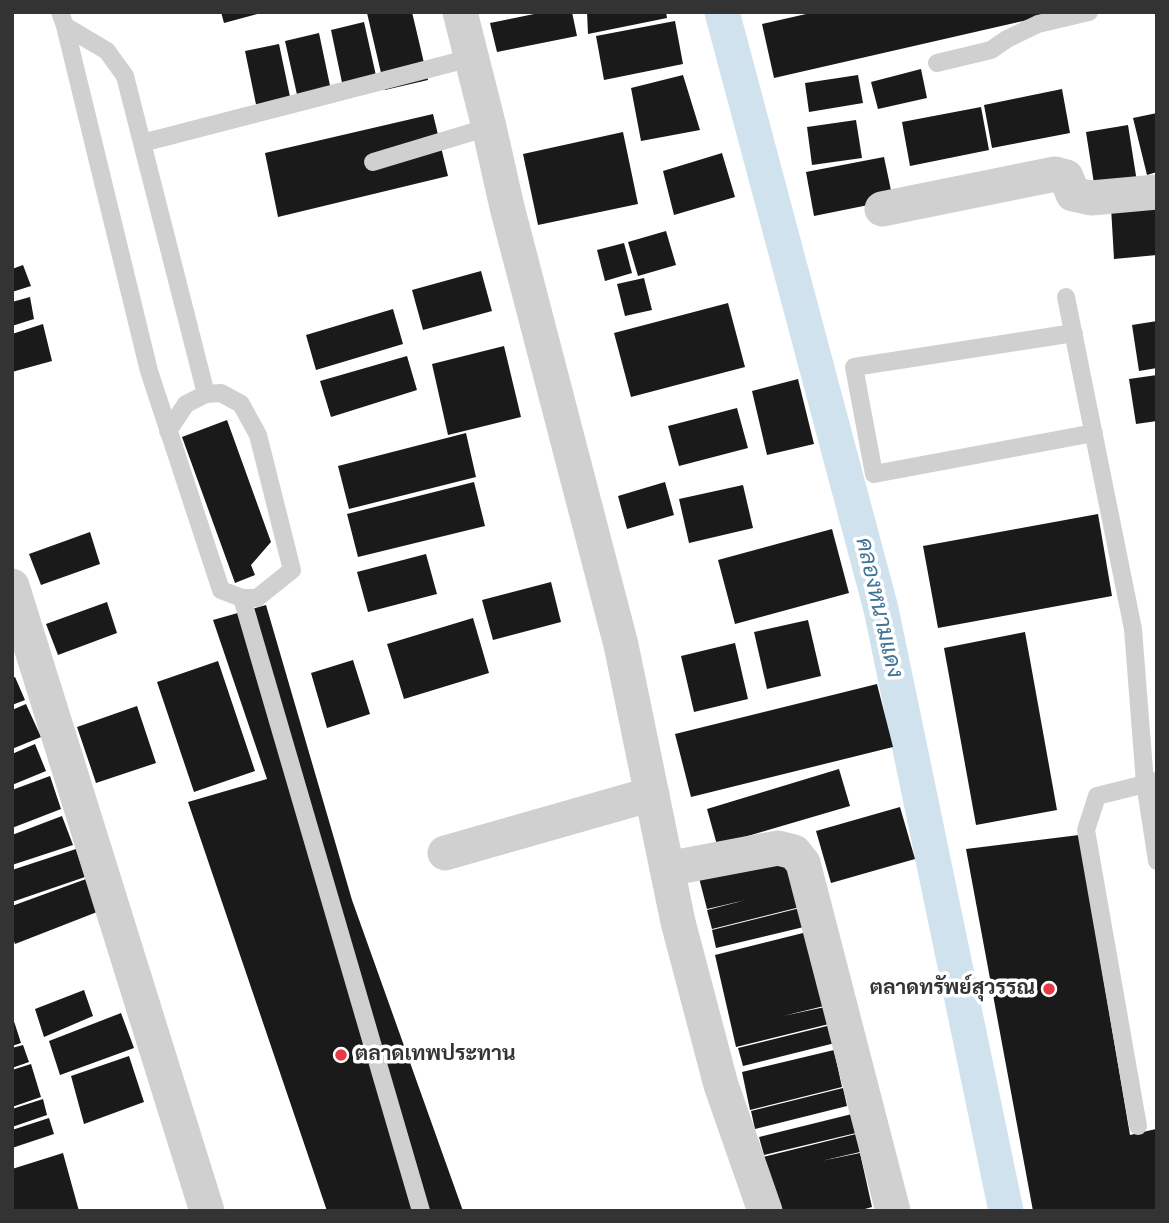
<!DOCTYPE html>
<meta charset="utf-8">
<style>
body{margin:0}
#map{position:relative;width:1169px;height:1223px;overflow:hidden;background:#fff;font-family:"Sofia Sans Condensed",sans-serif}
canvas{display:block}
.frame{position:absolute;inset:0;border:14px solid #333;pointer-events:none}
</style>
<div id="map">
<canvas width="1169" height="1223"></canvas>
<div class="frame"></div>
</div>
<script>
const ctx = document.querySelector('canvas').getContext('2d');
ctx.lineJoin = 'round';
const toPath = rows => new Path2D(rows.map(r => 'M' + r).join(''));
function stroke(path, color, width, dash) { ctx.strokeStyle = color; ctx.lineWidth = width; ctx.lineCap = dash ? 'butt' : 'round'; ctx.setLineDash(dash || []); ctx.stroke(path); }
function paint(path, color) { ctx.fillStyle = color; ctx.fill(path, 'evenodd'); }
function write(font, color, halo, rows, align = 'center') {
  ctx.font = font + ' "Sofia Sans Condensed",Sarabun,sans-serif'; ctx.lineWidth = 7; ctx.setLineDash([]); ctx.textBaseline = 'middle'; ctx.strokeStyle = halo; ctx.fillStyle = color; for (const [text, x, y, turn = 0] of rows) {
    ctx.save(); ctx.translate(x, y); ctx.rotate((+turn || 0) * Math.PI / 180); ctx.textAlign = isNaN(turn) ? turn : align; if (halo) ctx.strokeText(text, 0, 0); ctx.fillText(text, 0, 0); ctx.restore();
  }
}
stroke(toPath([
 [722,12,881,609,1006,1211]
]), '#cfe2ee', 35);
paint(toPath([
 [221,12,261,12,261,13,224,23],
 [369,12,412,12,428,80,385,90,367,13],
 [544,12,572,12,577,36,497,52,490,23],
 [587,12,666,12,667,18,588,34],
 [815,12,1058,12,1058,13,774,78,762,24],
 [675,21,683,64,604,80,596,36],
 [364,22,379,89,345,97,331,30],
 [319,33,333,100,300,108,285,41],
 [279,44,293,111,259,119,245,51],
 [921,69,927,98,878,109,871,82],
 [683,75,700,130,641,141,631,88],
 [858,75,863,103,809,112,805,83],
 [1062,89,1070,133,992,148,984,105],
 [981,107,989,150,910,166,902,122],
 [1157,113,1157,172,1147,175,1133,118],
 [433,114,448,176,278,217,265,153],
 [856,120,862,158,812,165,807,127],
 [1128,125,1137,182,1095,190,1086,132],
 [623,132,638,204,538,225,523,154],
 [722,153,735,197,674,215,663,171],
 [884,157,893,200,814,216,806,172],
 [1157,203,1157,255,1114,259,1111,207],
 [666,231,676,265,638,276,628,242],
 [624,243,632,273,605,281,597,250],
 [23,265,31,286,12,292,12,269],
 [481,271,492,311,423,330,412,290],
 [644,278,652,310,625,316,617,284],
 [30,297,34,319,12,326,12,302],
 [728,303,745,367,631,397,614,333],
 [393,309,403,344,316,370,306,335],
 [1157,321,1157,368,1139,371,1132,325],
 [43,324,52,361,12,372,12,334],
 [504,346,521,417,448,435,432,364],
 [407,356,417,390,331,417,320,381],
 [1157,375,1157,421,1136,424,1129,379],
 [798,379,814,444,767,455,752,391],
 [737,408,748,448,679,466,668,426],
 [227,420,271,542,251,565,255,575,235,583,182,437],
 [466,433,476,477,349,509,338,466],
 [474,482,485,526,358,557,347,514],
 [665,482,674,515,627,529,618,496],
 [743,485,753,528,689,543,679,499],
 [1098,514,1112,596,938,628,923,546],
 [832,529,849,593,735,624,718,560],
 [90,532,100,564,41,585,29,554],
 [426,554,437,594,368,612,357,572],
 [551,582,561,622,493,640,482,600],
 [107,602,117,633,58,655,46,624],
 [266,605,352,900,463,1211,327,1211,188,802,267,779,213,620],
 [473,618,489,673,404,699,387,644],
 [808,620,821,676,767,689,754,632],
 [1025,632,1057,810,976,825,944,648],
 [735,643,748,699,694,712,681,656],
 [353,660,370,714,327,728,311,673],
 [218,661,255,771,194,792,157,682],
 [15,677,25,700,12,705,12,678],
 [877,684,893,747,691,797,675,734],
 [26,704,41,737,12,749,12,710],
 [137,706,156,763,96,783,77,727],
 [35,744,46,771,12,785,12,754],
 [839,769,850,806,717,845,707,809],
 [50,776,61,809,12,828,12,790],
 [900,807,915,859,831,883,816,831],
 [62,816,73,845,12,865,12,835],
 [1079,835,1130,1135,1156,1129,1157,1131,1157,1211,1033,1211,966,849],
 [76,849,85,877,12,902,12,870],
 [789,854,804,906,712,929,707,910,746,900,707,909,698,874],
 [86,879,97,912,15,944,12,936,12,906],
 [804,907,808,926,716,948,712,930],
 [807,932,824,1006,783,1016,825,1007,829,1024,736,1047,715,955],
 [84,990,93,1016,44,1037,35,1009],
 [121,1013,134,1048,60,1075,49,1041],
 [12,1015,21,1043,12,1046],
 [831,1025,835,1043,743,1066,738,1048],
 [23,1045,29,1062,12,1068,12,1048],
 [834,1050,842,1087,750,1110,742,1072],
 [129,1056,144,1102,84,1124,71,1076],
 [31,1064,41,1097,12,1107,12,1070],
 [843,1088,847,1106,755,1129,751,1111],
 [43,1099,47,1115,12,1127,12,1109],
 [852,1114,856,1133,764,1155,759,1137],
 [49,1118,54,1134,12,1148,12,1130],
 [856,1134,860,1152,821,1161,860,1153,872,1207,858,1211,776,1211,763,1157],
 [63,1153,79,1211,12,1211,12,1169]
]), '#1a1a1a');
stroke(toPath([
 [60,12,65,26,149,371,221,590,242,598,421,1211],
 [65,26,107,51,125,76,206,394],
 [937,63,991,50,1007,39,1038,24,1089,12],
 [142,143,471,58],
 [373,162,489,127],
 [1066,297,1133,629,1145,783,1157,861],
 [1074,333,854,367,874,474,1094,433],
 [168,431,186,404,206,394,221,393,241,404,258,435,292,570,257,598,242,598],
 [1138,1126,1086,830,1097,796,1157,781]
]), '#d0d0d0', 18);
stroke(toPath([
 [460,12,489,127,507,207,621,645,678,922,721,1085,765,1211],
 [882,209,1055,174,1066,177,1073,194,1091,198,1157,192],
 [12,586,207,1211],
 [445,853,652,794],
 [667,869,778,848,794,852,803,863,893,1211]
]), '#d0d0d0', 35);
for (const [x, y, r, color] of [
 [1049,989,7,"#e63946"],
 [341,1055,7,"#e63946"]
]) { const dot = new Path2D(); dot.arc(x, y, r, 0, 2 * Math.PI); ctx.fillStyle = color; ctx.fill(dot); stroke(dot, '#fff', 2.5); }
write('bold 21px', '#333', '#fff', [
 ["ตลาดทรัพย์สุวรรณ",1035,989],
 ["ตลาดเทพประทาน",355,1055,"left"]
], 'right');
write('italic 23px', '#3f7597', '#fff', [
 ["คลองหนามแดง",878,608,77]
]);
</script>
